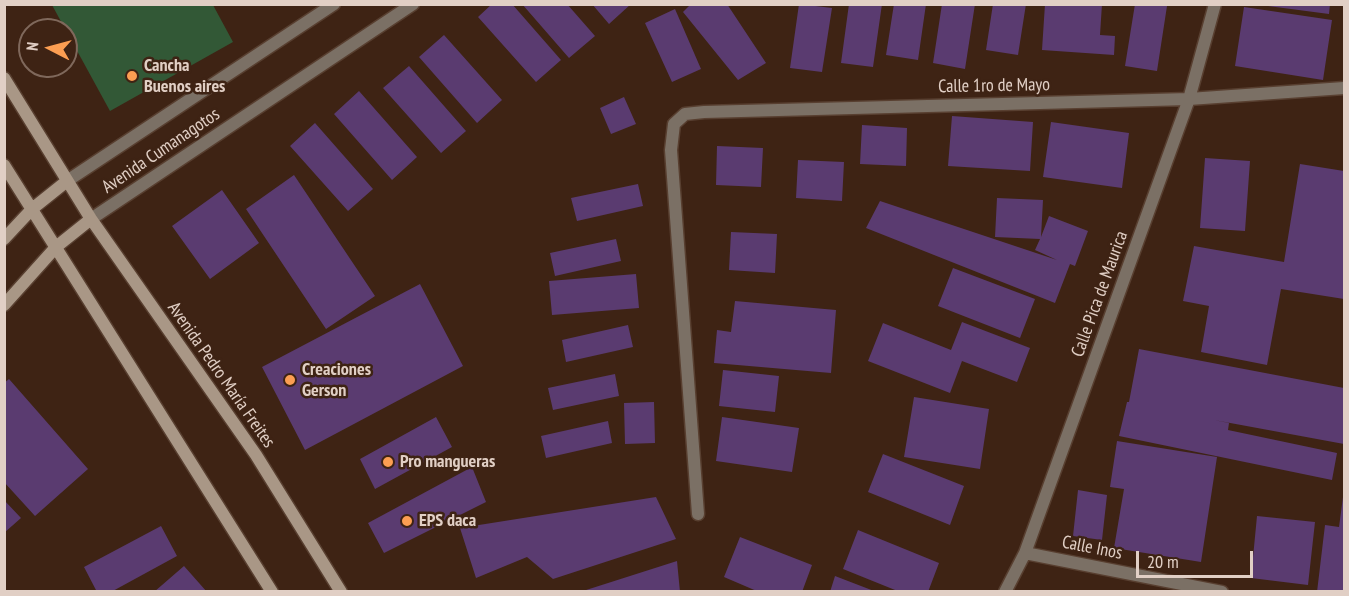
<!DOCTYPE html>
<meta charset="utf-8">
<style>
body{margin:0}
#map{position:relative;width:1349px;height:596px;overflow:hidden;background:#3e2314;font-family:"PT Sans Narrow",sans-serif}
canvas{display:block}
.frame{position:absolute;inset:0;border:6px solid #e1cfc5;pointer-events:none}
.north{position:absolute;left:18px;top:18px;width:60px;height:60px;box-sizing:border-box;background:#3e2314;border:2px solid #7f685b;border-radius:50%;rotate:276deg;font-size:16px;font-weight:700;line-height:24px;text-align:center;color:#e1cfc5}
.north::after{content:'';display:block;margin:auto;width:21px;height:27px;background:#fc9e52;clip-path:polygon(50% 0,100% 100%,50% 72%,0 100%)}
.scale{position:absolute;left:1136px;top:551px;width:117px;height:27px;box-sizing:border-box;border:3px solid #e1cfc5;border-top:0;padding-left:8px;font-size:18px;line-height:21px;white-space:nowrap;color:#e1cfc5;-webkit-text-stroke:4px #3e2314;paint-order:stroke}
</style>
<div id="map">
<canvas width="1349" height="596"></canvas>
<div class="frame"></div>
<div class="north">N</div>
<div class="scale">20 m</div>
</div>
<script>
const ctx = document.querySelector('canvas').getContext('2d');
ctx.lineJoin = 'round';
function paint(path, color) { ctx.fillStyle = color; ctx.fill(path, 'evenodd'); }
const toPath = rows => new Path2D(rows.map(r => 'M' + r).join(''));
function stroke(path, color, width, dash) { ctx.strokeStyle = color; ctx.lineWidth = width; ctx.lineCap = dash ? 'butt' : 'round'; ctx.setLineDash(dash || []); ctx.stroke(path); }
function write(font, color, halo, rows, align = 'center') {
  ctx.font = font + ' "PT Sans Narrow",sans-serif'; ctx.lineWidth = 5; ctx.setLineDash([]); ctx.textBaseline = 'middle'; ctx.strokeStyle = halo; ctx.fillStyle = color; for (const [text, x, y, turn = 0] of rows) {
    ctx.save(); ctx.translate(x, y); ctx.rotate((+turn || 0) * Math.PI / 180); ctx.textAlign = isNaN(turn) ? turn : align; if (halo) ctx.strokeText(text, 0, 0); ctx.fillText(text, 0, 0); ctx.restore();
  }
}
paint(toPath([
 [52,5,213,5,233,42,110,111]
]), '#325836');
paint(toPath([
 [492,4,512,4,561,60,536,82,478,17],
 [522,4,567,4,595,36,569,58],
 [592,4,631,4,609,24],
 [691,4,727,4,766,63,738,80,683,12],
 [799,4,832,8,822,72,790,68],
 [849,4,882,4,873,67,841,63],
 [894,4,926,4,918,60,886,55],
 [942,4,975,4,965,69,933,63],
 [993,4,1026,4,1018,55,986,50],
 [1045,4,1102,4,1100,35,1115,36,1114,55,1042,50],
 [1135,4,1155,4,1167,6,1157,71,1125,66],
 [1268,4,1330,4,1329,14,1268,6],
 [1244,7,1332,20,1323,80,1235,66],
 [675,9,701,69,672,82,645,23],
 [444,35,502,100,477,123,419,57],
 [409,66,466,131,441,153,383,88],
 [359,91,417,157,392,180,334,114],
 [624,97,636,124,611,134,600,108],
 [952,116,1033,122,1030,171,948,166],
 [1051,122,1129,133,1122,188,1043,177],
 [315,123,373,189,348,211,290,146],
 [862,125,907,128,906,166,860,164],
 [717,146,763,148,761,187,716,185],
 [1205,158,1250,161,1245,231,1200,228],
 [798,160,844,162,842,201,796,198],
 [1300,164,1344,171,1344,299,1281,289,1267,365,1201,352,1209,306,1183,301,1194,246,1284,262],
 [294,175,375,296,326,329,246,209],
 [638,184,643,206,577,221,571,198],
 [222,190,259,243,210,279,172,226],
 [997,198,1043,200,1041,237,1049,216,1088,231,1075,266,1070,264,1055,303,866,228,880,201,1057,260,1035,250,1040,239,995,237],
 [731,232,777,234,775,273,729,270],
 [616,239,621,261,555,276,550,253],
 [953,268,1035,299,1020,338,938,306],
 [636,274,639,308,552,315,549,281],
 [420,284,463,366,305,450,262,367],
 [735,301,836,310,831,373,714,363,717,330,731,332],
 [962,322,1030,348,1017,382,962,361,950,393,868,361,883,323,951,350],
 [628,325,633,347,566,362,562,340],
 [1139,349,1344,388,1344,444,1214,420,1229,423,1228,430,1337,453,1332,480,1119,436,1127,402,1129,402],
 [723,370,779,376,775,412,719,406],
 [615,374,619,396,553,410,548,388],
 [9,379,88,469,35,516,4,482,4,383],
 [914,397,989,409,980,469,904,457],
 [654,402,655,443,625,444,624,403],
 [436,417,452,447,375,489,360,459],
 [722,417,799,428,792,472,716,461],
 [608,421,612,443,546,458,541,436],
 [1117,441,1217,457,1201,562,1114,548,1124,489,1110,487],
 [883,454,964,486,950,525,868,492],
 [472,467,486,502,384,553,368,523],
 [1078,490,1107,495,1102,540,1073,536],
 [656,497,676,539,553,579,527,557,476,578,460,528],
 [1343,497,1344,497,1344,592,1317,592,1325,525,1339,527],
 [4,500,21,518,4,533],
 [1257,516,1315,522,1308,585,1251,578],
 [161,526,177,556,111,592,97,592,84,567],
 [858,530,939,563,928,592,900,592,843,569],
 [740,537,812,565,802,592,759,592,724,577],
 [677,561,680,592,583,592,583,591],
 [184,566,207,592,154,592],
 [835,576,874,591,874,592,830,592]
]), '#5a3b70');
const street = toPath([
 [67,181,334,4],
 [91,219,413,4],
 [698,514,671,150,674,124,685,114,704,112,1189,99,1344,88],
 [1025,553,1222,592],
 [1005,592,1025,553,1189,99,1215,4]
]);
const secondary = toPath([
 [4,78,91,219,256,455,341,592],
 [4,165,272,592],
 [4,239,32,209,67,181],
 [4,305,56,247,91,219]
]);
stroke(street, '#583f30', 15);
stroke(secondary, '#583f30', 15);
stroke(street, '#7b7065', 12);
stroke(secondary, '#a99786', 12);
for (const [x, y, r, color] of [
 [132,76,6,"#fc9e52"],
 [290,380,6,"#fc9e52"],
 [388,462,6,"#fc9e52"],
 [407,521,6,"#fc9e52"]
]) { const dot = new Path2D(); dot.arc(x, y, r, 0, 2 * Math.PI); ctx.fillStyle = color; ctx.fill(dot); stroke(dot, '#3e2314', 2); }
write('bold 18px', '#e1cfc5', '#3e2314', [
 ["Cancha",144,66],
 ["Buenos aires",144,87],
 ["Creaciones",302,370],
 ["Gerson",302,391],
 ["Pro mangueras",400,462],
 ["EPS daca",419,521]
], 'left');
write('18px', '#e1cfc5', '#3e2314', [
 ["Calle 1ro de Mayo",994,86,-1],
 ["Avenida Cumanagotos",161,151,-34],
 ["Calle Pica de Maurica",1100,294,-70],
 ["Avenida Pedro María Freites",221,375,55],
 ["Calle Inos",1092,548,11]
]);
</script>
